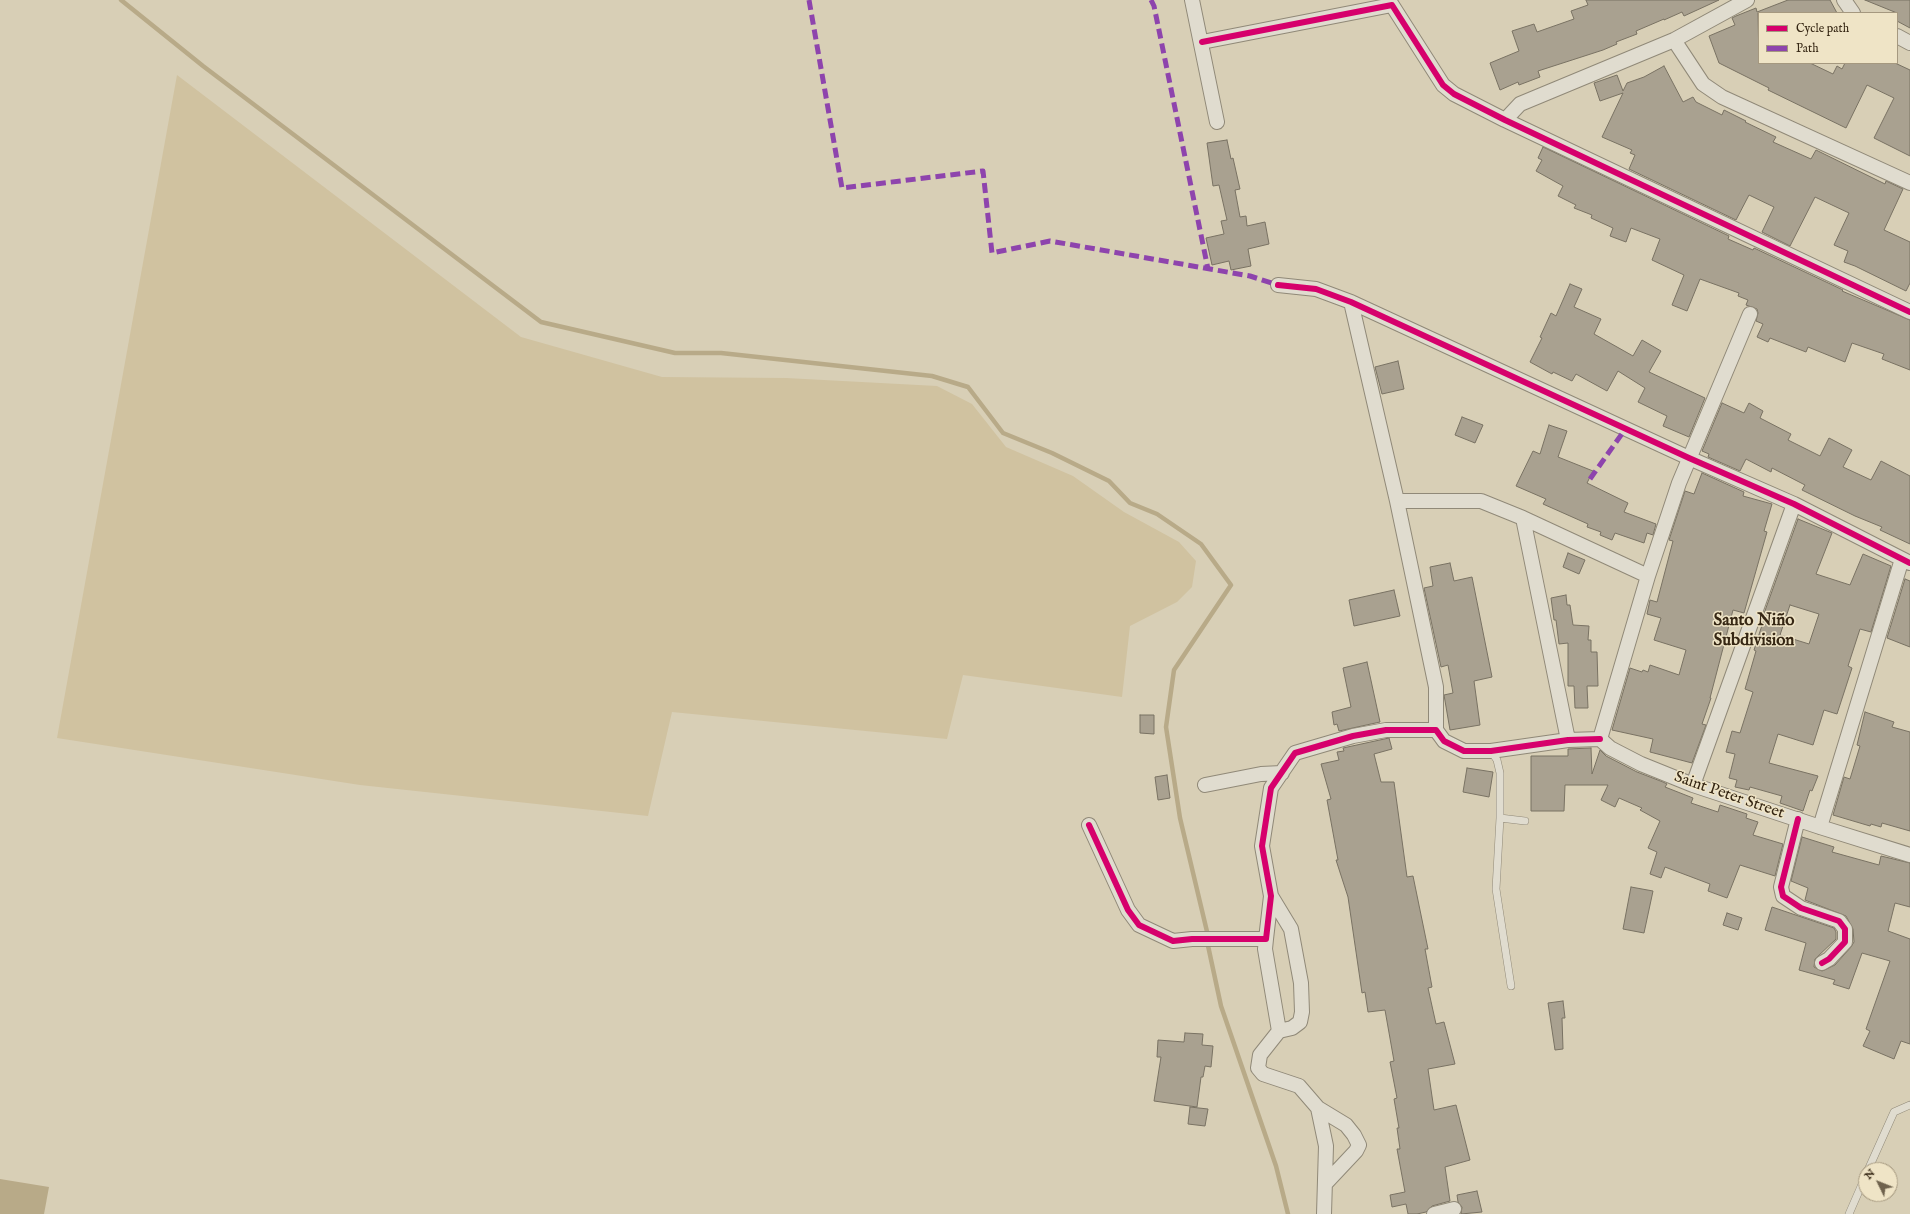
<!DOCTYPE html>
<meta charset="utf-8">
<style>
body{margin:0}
#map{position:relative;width:1910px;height:1214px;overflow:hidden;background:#d8cfb6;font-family:"IM FELL English",serif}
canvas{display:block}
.legend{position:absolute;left:1758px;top:12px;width:140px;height:52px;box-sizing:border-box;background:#efe4c6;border:1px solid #a5987f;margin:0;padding:5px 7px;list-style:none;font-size:12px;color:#362714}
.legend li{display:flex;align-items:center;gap:8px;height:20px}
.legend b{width:20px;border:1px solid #a5987f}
.north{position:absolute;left:1858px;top:1162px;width:40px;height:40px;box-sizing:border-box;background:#efe4c6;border:1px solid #a5987f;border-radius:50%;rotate:313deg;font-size:11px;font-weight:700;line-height:16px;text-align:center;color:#362714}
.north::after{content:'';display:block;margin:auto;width:14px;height:18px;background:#6f624d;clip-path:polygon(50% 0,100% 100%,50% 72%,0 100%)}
</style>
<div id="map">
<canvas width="1910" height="1214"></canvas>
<ul class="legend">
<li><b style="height:5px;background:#d6006c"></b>Cycle path</li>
<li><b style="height:5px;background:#8e44ad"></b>Path</li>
</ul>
<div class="north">N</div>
</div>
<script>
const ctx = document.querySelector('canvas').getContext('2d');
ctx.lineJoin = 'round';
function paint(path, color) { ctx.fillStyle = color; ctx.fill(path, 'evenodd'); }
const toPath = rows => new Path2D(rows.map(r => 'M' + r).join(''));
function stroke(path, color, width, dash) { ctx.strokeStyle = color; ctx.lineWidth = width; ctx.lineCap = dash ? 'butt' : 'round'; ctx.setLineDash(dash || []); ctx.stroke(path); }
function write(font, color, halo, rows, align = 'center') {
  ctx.font = font + ' "IM FELL English",serif'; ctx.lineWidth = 3; ctx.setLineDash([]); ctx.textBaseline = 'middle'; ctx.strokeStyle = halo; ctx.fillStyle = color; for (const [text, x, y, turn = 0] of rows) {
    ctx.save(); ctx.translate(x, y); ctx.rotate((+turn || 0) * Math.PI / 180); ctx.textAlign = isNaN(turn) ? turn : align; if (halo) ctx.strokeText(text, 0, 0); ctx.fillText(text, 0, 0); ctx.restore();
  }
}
paint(toPath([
 [177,75,521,337,662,377,786,378,937,386,972,404,1006,447,1073,476,1124,512,1179,542,1196,561,1192,587,1177,602,1130,626,1122,697,963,675,947,739,672,712,648,816,360,785,57,738]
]), '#d0c2a0');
paint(toPath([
 [0,1179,49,1187,44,1214,0,1214]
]), '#b8aa88');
stroke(toPath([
 [121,0,203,66,541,322,675,353,721,353,932,376,968,387,1003,433,1052,453,1109,481,1130,503,1157,514,1201,544,1231,585,1174,670,1166,727,1180,818,1209,940,1207,941,1221,1006,1276,1166,1288,1214]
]), '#b8aa88', 4.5);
const building = toPath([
 [1586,0,1719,0,1684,16,1682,12,1664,20,1664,19,1636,31,1637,34,1616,42,1617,44,1603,50,1538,71,1540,77,1519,85,1518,82,1500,90,1490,63,1519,51,1512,31,1534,24,1537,32,1574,19,1571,11,1588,5,1586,0],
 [1788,0,1830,0,1837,13,1758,13,1759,63,1810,63,1833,74,1837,66,1842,69,1845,63,1895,63,1910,70,1910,156,1874,138,1894,98,1867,85,1846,128,1768,90,1769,88,1719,63,1709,36,1735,25,1732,18,1736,16,1756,8,1757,12,1788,0],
 [1865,0,1910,0,1910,28,1897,21,1897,13,1865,0],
 [1664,66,1683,102,1693,97,1696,102,1722,115,1724,110,1746,121,1745,122,1776,137,1773,142,1811,159,1816,150,1885,184,1886,181,1903,189,1884,230,1910,242,1910,283,1906,291,1855,266,1844,262,1848,251,1834,245,1849,213,1815,197,1790,246,1762,232,1774,207,1749,195,1736,220,1629,169,1635,155,1630,153,1632,150,1602,137,1623,93,1600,101,1594,83,1617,75,1623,91,1627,83,1644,77,1664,66],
 [1227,140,1231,159,1233,158,1240,189,1235,190,1240,217,1246,216,1247,226,1265,222,1269,244,1248,249,1251,266,1231,270,1229,261,1212,265,1206,238,1224,234,1221,221,1227,220,1219,185,1213,186,1207,143,1227,140],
 [1543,147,1729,236,1728,239,1753,250,1754,248,1843,290,1842,291,1910,320,1910,370,1882,359,1884,354,1852,343,1845,362,1808,347,1806,352,1770,338,1768,342,1757,337,1763,324,1756,321,1758,313,1757,309,1746,305,1748,300,1738,296,1739,293,1700,279,1687,311,1672,305,1684,275,1652,260,1660,239,1631,228,1626,242,1610,236,1613,228,1591,218,1592,215,1574,208,1576,205,1558,196,1563,186,1536,171,1542,160,1538,158,1543,147],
 [1570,284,1582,289,1574,307,1601,319,1594,334,1633,356,1642,340,1661,351,1649,372,1705,398,1689,437,1663,426,1667,416,1638,402,1645,388,1618,371,1607,391,1576,374,1572,381,1553,372,1552,374,1530,362,1542,338,1540,337,1551,313,1556,316,1570,284],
 [1398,361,1404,389,1382,394,1375,367,1398,361],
 [1722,403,1744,413,1749,403,1763,411,1760,418,1791,434,1788,440,1820,456,1829,438,1852,450,1843,467,1871,480,1881,461,1910,476,1910,544,1880,530,1882,527,1855,516,1802,490,1805,485,1772,468,1771,472,1746,459,1740,471,1708,457,1709,454,1702,451,1722,403],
 [1462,417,1483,425,1475,443,1455,435,1462,417],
 [1549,425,1567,431,1558,457,1593,471,1587,483,1628,503,1624,512,1656,524,1653,535,1647,533,1644,543,1615,533,1612,540,1600,535,1601,532,1587,527,1588,524,1543,504,1546,499,1516,486,1533,451,1540,454,1549,425],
 [1702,473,1744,492,1743,496,1772,504,1764,531,1767,532,1744,613,1733,610,1710,698,1711,698,1702,724,1706,725,1692,763,1650,752,1653,739,1612,730,1630,668,1642,672,1643,670,1648,672,1650,665,1679,675,1686,650,1654,640,1661,618,1647,614,1650,600,1657,602,1673,541,1669,540,1685,491,1694,494,1702,473],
 [1798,519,1832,533,1816,574,1850,585,1863,554,1891,566,1871,632,1860,629,1848,666,1852,668,1837,714,1824,710,1813,745,1778,734,1769,763,1818,776,1812,791,1810,790,1803,811,1780,803,1782,796,1750,787,1749,790,1735,787,1737,780,1729,778,1735,754,1726,752,1732,731,1740,733,1753,692,1745,689,1756,651,1754,650,1764,619,1762,619,1798,519],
 [1790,605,1819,614,1809,644,1780,635,1790,605],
 [1568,553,1585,560,1579,574,1563,567,1568,553],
 [1450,563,1454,581,1472,577,1492,677,1474,681,1480,725,1450,730,1444,695,1453,693,1448,665,1441,667,1424,588,1433,586,1430,567,1450,563],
 [1905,579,1910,581,1910,647,1887,638,1905,579],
 [1394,590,1400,616,1354,626,1349,600,1394,590],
 [1566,595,1567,605,1570,605,1573,625,1589,626,1588,640,1591,640,1591,652,1597,652,1598,686,1587,686,1588,708,1575,708,1574,686,1568,686,1568,643,1559,644,1556,620,1554,620,1551,598,1566,595],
 [1367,662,1380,722,1339,731,1337,724,1334,725,1332,712,1351,707,1343,668,1367,662],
 [1865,712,1894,722,1892,727,1910,732,1910,831,1882,823,1881,827,1871,824,1870,826,1833,815,1844,777,1850,779,1860,746,1857,745,1865,712],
 [1140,715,1154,715,1154,734,1140,733,1140,715],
 [1389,738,1392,749,1374,754,1381,782,1394,782,1407,877,1413,876,1428,949,1425,949,1432,987,1428,988,1436,1024,1444,1022,1455,1064,1428,1069,1434,1110,1456,1105,1470,1160,1445,1167,1450,1201,1432,1206,1426,1212,1417,1214,1408,1214,1406,1204,1392,1207,1390,1195,1405,1192,1397,1149,1400,1149,1397,1128,1399,1128,1394,1099,1397,1098,1390,1062,1394,1061,1385,1010,1368,1012,1365,992,1362,993,1348,897,1336,860,1338,860,1327,800,1331,799,1321,764,1339,760,1337,752,1344,751,1343,748,1389,738],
 [1591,748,1592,774,1600,750,1606,756,1637,772,1663,782,1667,784,1665,787,1693,798,1691,803,1718,812,1720,805,1747,814,1746,818,1758,822,1753,835,1783,844,1775,876,1740,865,1727,898,1708,891,1710,884,1665,867,1661,878,1650,874,1657,852,1648,848,1660,821,1640,810,1642,808,1619,798,1615,807,1601,800,1608,785,1565,785,1564,811,1531,811,1531,756,1568,756,1568,749,1591,748],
 [1467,768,1493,772,1489,797,1463,792,1467,768],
 [1167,775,1170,798,1158,800,1155,777,1167,775],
 [1802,837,1834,847,1832,852,1879,865,1881,856,1910,863,1910,907,1895,903,1888,931,1910,939,1910,1044,1901,1041,1894,1059,1863,1046,1870,1031,1866,1029,1890,961,1862,953,1849,989,1833,984,1835,980,1799,970,1806,943,1765,930,1772,907,1834,928,1836,932,1836,939,1815,959,1814,967,1822,971,1835,965,1851,947,1854,942,1853,929,1846,916,1805,900,1808,888,1791,881,1802,837],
 [1631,887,1653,891,1644,933,1623,929,1631,887],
 [1727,913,1742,918,1738,930,1723,925,1727,913],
 [1563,1001,1565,1018,1562,1018,1563,1049,1555,1050,1548,1003,1563,1001],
 [1185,1033,1203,1034,1202,1045,1213,1046,1211,1067,1205,1066,1203,1077,1201,1077,1197,1107,1154,1101,1161,1057,1157,1057,1158,1040,1184,1042,1185,1033],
 [1190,1107,1208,1109,1205,1126,1188,1124,1190,1107],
 [1477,1191,1482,1212,1461,1214,1462,1207,1458,1202,1457,1195,1477,1191]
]);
paint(building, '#a9a190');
stroke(building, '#797263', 1);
const lane = toPath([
 [1491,751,1497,760,1500,773,1500,818,1496,889,1511,986],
 [1500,818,1525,821],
 [1868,1170,1894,1112,1910,1105],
 [1849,1214,1866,1175]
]);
const street = toPath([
 [1192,0,1217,122],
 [1844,0,1853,13],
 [1897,36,1910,43],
 [1674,40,1703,84,1722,97,1910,183],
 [1202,42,1392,5,1443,85,1454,94,1505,120,1910,312],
 [1505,120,1520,104,1674,40,1747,0],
 [1278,285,1316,289,1351,302,1689,458,1794,504,1910,563],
 [1351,302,1397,501,1436,687,1436,730],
 [1397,501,1481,501,1523,518,1648,576],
 [1523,518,1568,740],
 [1600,739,1648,576,1679,483,1750,314],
 [1600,739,1610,748,1641,764,1693,785,1820,827,1910,855],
 [1205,785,1261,774,1282,773],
 [1693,785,1794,504],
 [1798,819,1781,887,1783,896,1801,908,1839,921,1845,929,1845,942,1829,959,1822,963],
 [1089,825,1128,910,1139,925,1173,941,1192,939,1266,939,1271,896,1262,846,1271,788,1295,753,1353,736,1386,730,1436,730,1444,741,1464,751,1491,751,1568,740,1600,739],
 [1820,827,1902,559],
 [1271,896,1291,929,1301,983,1302,1012,1300,1022,1292,1028,1279,1031],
 [1266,939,1265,949,1279,1031,1260,1055,1258,1068,1263,1074,1299,1086,1318,1108,1326,1146,1324,1214],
 [1318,1108,1346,1125,1354,1135,1359,1145,1356,1151,1325,1184],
 [1434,1214,1454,1209]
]);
stroke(lane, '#908978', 8);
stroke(street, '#908978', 16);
stroke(lane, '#e0dccf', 7);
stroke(street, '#e0dccf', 14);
stroke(toPath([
 [809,0,842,188,983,171,992,253,1050,241,1250,276,1278,285],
 [1151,0,1154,6,1208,269],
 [1590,479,1626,428]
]), '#8e44ad', 5, [10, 5]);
stroke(toPath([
 [1202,42,1392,5,1443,85,1454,94,1505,120,1910,312],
 [1278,285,1316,289,1351,302,1689,458,1794,504,1910,563],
 [1798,819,1781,887,1783,896,1801,908,1839,921,1845,929,1845,942,1829,959,1822,963],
 [1089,825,1128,910,1139,925,1173,941,1192,939,1266,939,1271,896,1262,846,1271,788,1295,753,1353,736,1386,730,1436,730,1444,741,1464,751,1491,751,1568,740,1600,739]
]), '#d6006c', 6);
write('16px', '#362714', '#efe4c6', [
 ["Saint Peter Street",1729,796,19]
]);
write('bold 17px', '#362714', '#efe4c6', [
 ["Santo Niño",1754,622],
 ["Subdivision",1754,642]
]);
</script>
